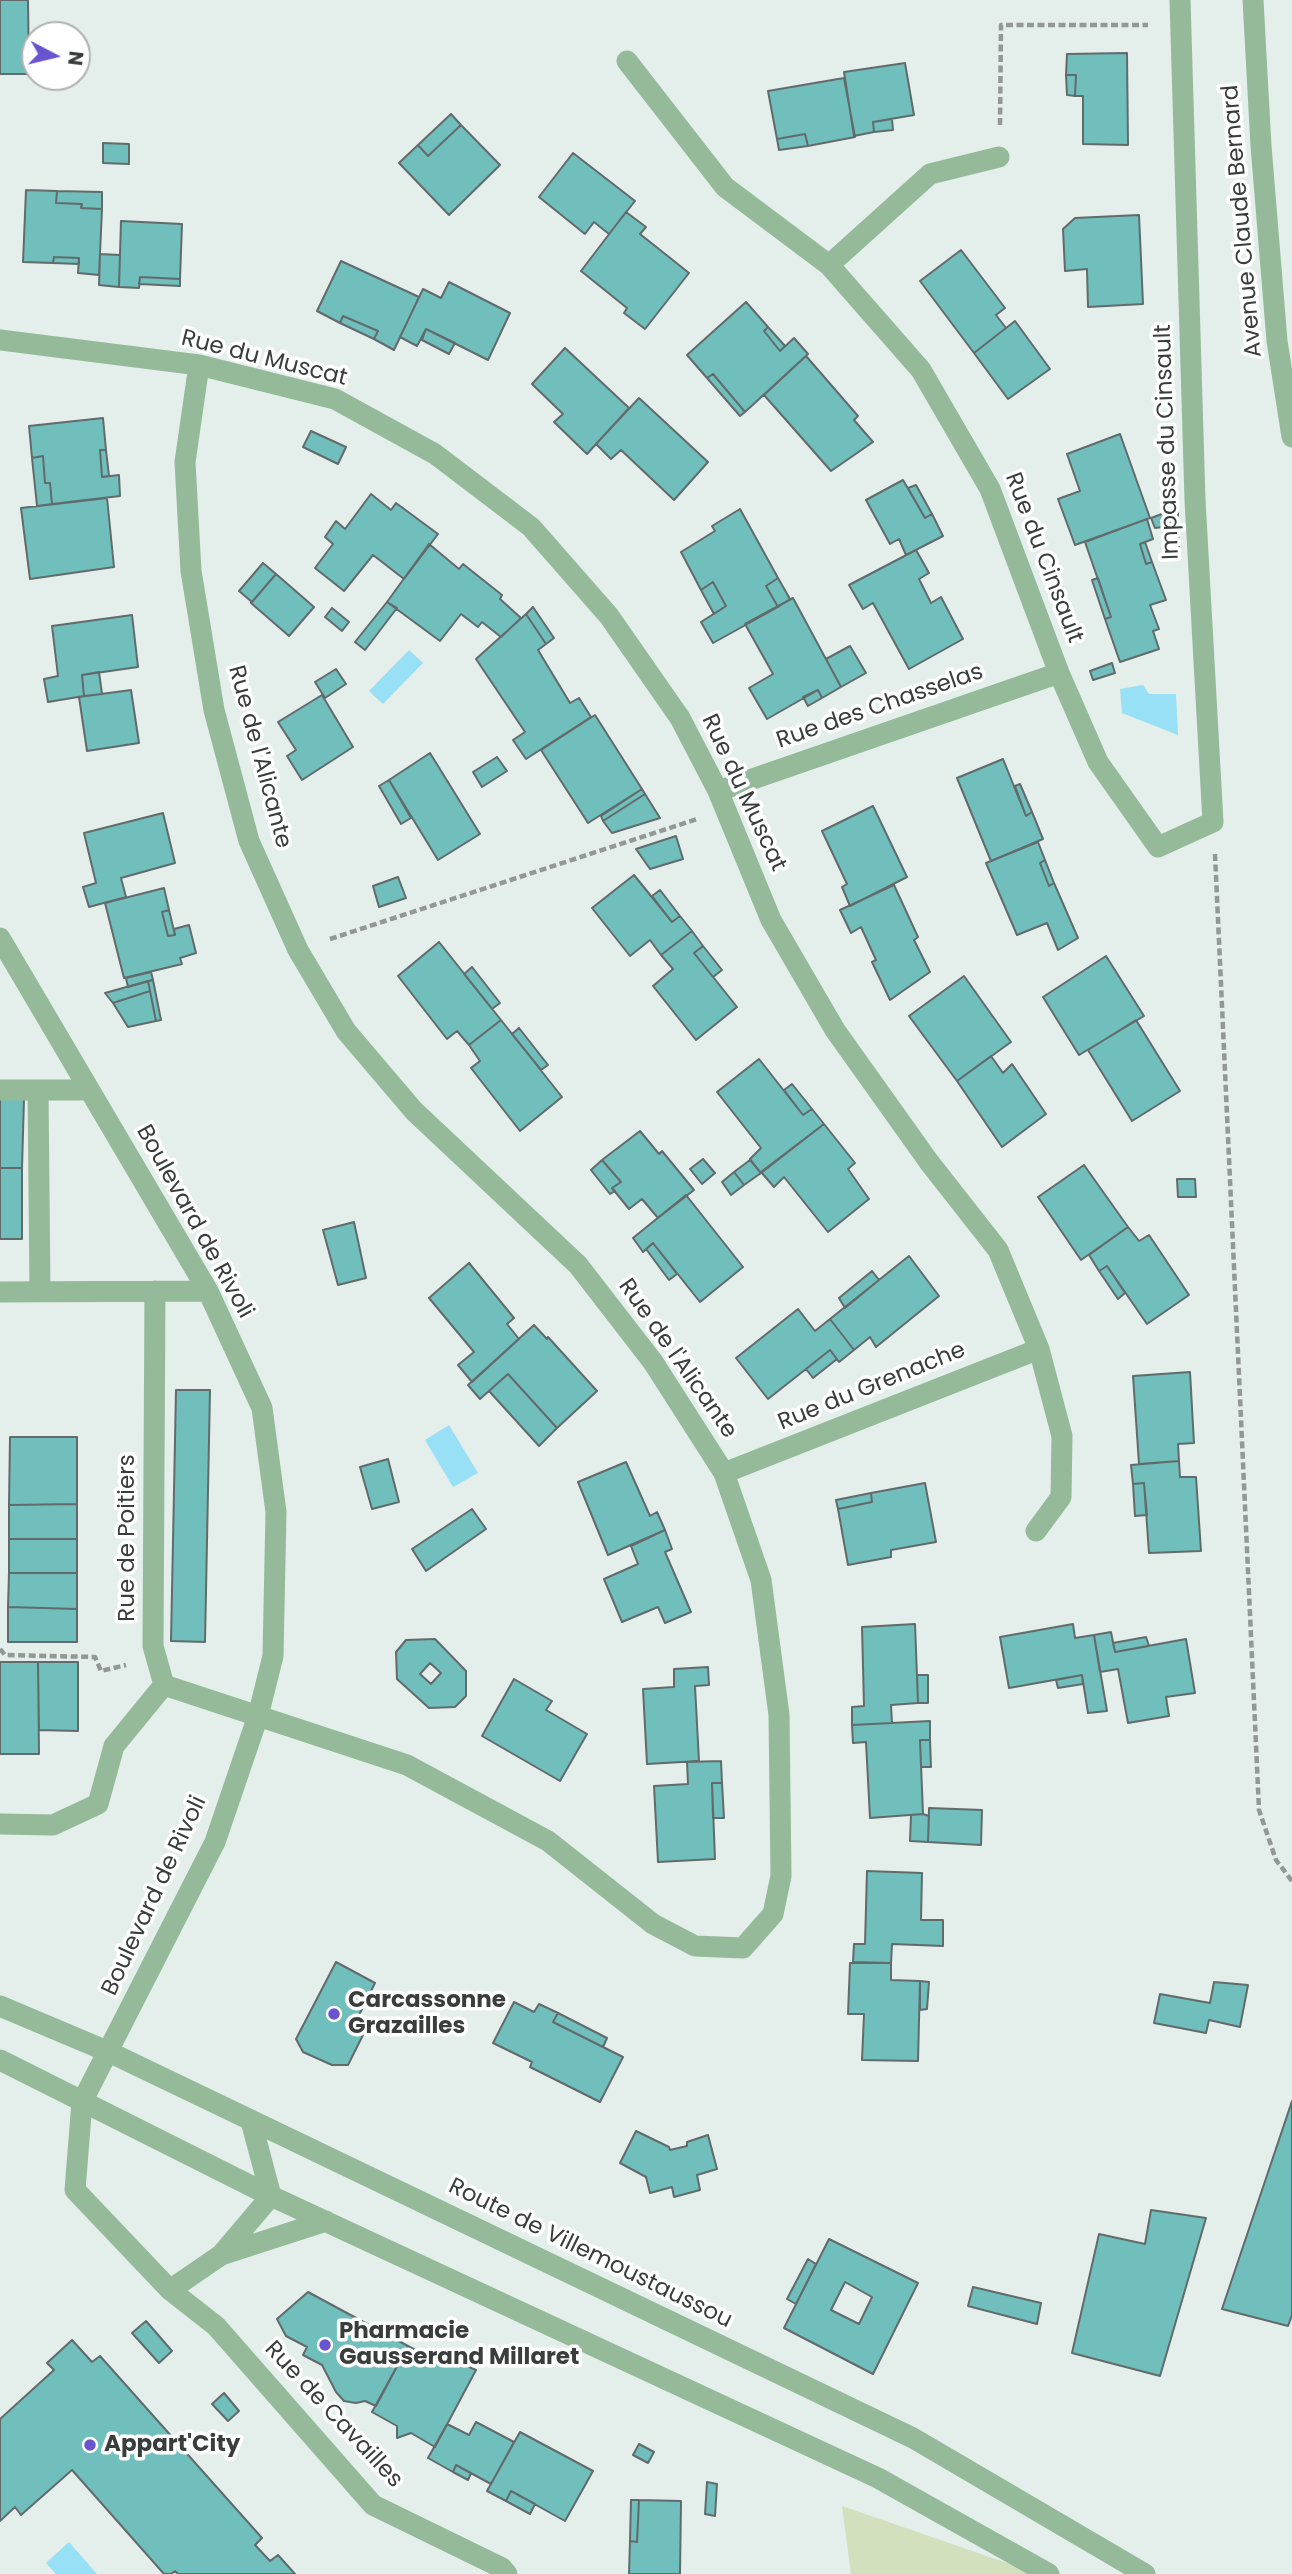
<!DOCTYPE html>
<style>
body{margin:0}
#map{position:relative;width:1292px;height:2574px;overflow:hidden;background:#e4eeeb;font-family:Poppins,sans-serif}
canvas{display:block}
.north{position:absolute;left:21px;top:21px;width:70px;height:70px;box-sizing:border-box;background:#fff;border:2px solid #b0b1b1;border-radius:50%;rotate:97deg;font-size:19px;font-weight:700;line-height:28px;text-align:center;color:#393d3c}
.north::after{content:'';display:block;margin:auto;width:24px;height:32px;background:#6854ce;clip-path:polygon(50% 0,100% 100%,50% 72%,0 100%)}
</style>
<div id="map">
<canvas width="1292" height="2574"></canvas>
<div class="north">N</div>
</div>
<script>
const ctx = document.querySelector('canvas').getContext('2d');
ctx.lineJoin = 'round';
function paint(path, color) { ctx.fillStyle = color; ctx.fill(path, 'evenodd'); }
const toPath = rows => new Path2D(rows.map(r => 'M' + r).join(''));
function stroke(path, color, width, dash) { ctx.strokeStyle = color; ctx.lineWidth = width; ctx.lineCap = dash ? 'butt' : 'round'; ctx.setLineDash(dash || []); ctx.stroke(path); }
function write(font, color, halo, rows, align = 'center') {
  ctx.font = font + ' Poppins,sans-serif'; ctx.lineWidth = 7; ctx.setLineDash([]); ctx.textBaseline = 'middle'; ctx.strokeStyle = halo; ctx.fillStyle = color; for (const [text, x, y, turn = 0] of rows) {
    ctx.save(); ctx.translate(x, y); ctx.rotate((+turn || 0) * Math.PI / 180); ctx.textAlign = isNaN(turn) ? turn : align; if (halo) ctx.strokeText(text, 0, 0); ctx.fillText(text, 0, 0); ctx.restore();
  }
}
paint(toPath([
 [842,2506,1039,2574,851,2574]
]), '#d2e0be');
paint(toPath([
 [409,650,423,663,383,704,369,691],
 [1143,685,1149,694,1176,694,1178,735,1122,713,1120,689],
 [449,1425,478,1473,453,1487,425,1440],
 [69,2542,97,2574,56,2574,46,2563]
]), '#97e0f5');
const building = toPath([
 [0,0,28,0,29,74,0,74,0,0],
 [1127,53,1128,145,1083,144,1083,96,1075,96,1076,75,1066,75,1067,54,1127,53],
 [905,63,914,115,873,122,874,132,854,136,844,72,905,63],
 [1066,75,1076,75,1075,96,1067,95,1066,75],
 [844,78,855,137,808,146,805,134,777,139,768,91,844,78],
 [451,114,461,125,428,156,418,145,451,114],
 [892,119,893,130,874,132,873,122,892,119],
 [461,125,500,165,449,215,399,163,418,145,428,156,461,125],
 [805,134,808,146,779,150,777,139,805,134],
 [103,143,129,144,129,164,103,163,103,143],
 [573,153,635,201,609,234,594,222,585,234,539,197,573,153],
 [26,190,57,191,56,203,82,204,81,208,102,209,99,275,78,273,79,258,54,257,53,263,23,262,26,190],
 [57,191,102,192,102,209,81,208,82,204,56,203,57,191],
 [626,212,646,227,640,234,689,273,645,329,624,313,627,308,581,271,626,212],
 [1139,215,1143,304,1088,307,1087,269,1065,271,1063,229,1075,218,1139,215],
 [121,221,182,224,180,279,140,277,139,288,119,287,121,221],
 [961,250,1005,308,996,315,1006,328,974,353,920,281,961,250],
 [100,254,120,255,119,287,99,285,100,254],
 [54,257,79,258,79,264,53,263,54,257],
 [341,261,419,297,394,350,374,339,378,331,343,316,340,323,317,311,341,261],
 [140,277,180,279,180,286,139,284,140,277],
 [449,282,510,313,488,360,426,329,417,346,400,337,423,289,441,298,449,282],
 [746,302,768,327,764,331,780,351,794,338,808,354,745,412,713,374,707,378,687,355,746,302],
 [343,316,378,331,374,339,340,323,343,316],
 [1015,321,1050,369,1008,399,974,353,1015,321],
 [768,327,785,346,780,351,764,331,768,327],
 [426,329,455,343,449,354,422,340,426,329],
 [565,348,629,408,587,454,554,422,563,414,532,384,565,348],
 [806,356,858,416,854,420,873,442,831,471,764,395,806,356],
 [713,374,745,412,740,416,707,378,713,374],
 [639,398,708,462,674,500,621,450,611,459,596,444,639,398],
 [103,418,106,450,100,450,102,477,119,475,120,496,52,504,50,483,45,483,43,456,32,458,29,426,103,418],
 [311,431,346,447,338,464,303,447,311,431],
 [1120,434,1150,518,1075,545,1058,499,1080,491,1067,454,1120,434],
 [100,450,106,450,109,476,102,477,100,450],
 [43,456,45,483,50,483,52,504,37,506,32,458,43,456],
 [903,480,925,518,932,514,943,536,906,555,899,539,890,544,866,500,903,480],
 [916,485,932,514,925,518,908,488,916,485],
 [371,494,391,510,396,503,438,534,404,579,373,555,344,591,315,568,333,544,325,537,336,521,345,529,371,494],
 [107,498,114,567,30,579,21,508,107,498],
 [1178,508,1178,525,1155,528,1151,518,1178,508],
 [740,509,778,578,766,586,778,607,713,643,701,622,726,606,713,582,701,590,681,552,715,531,712,526,740,509],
 [1147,519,1153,539,1140,544,1146,564,1152,562,1166,600,1150,605,1159,629,1153,631,1159,649,1120,662,1105,619,1111,617,1085,542,1147,519],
 [1169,525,1178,525,1179,547,1171,547,1169,525],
 [1145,542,1152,562,1146,564,1140,544,1145,542],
 [429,544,459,569,463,564,502,595,500,599,521,618,501,637,482,622,478,627,461,614,440,641,387,602,429,544],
 [916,550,929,573,919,579,931,603,941,597,963,639,909,669,873,603,863,609,849,585,916,550],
 [263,563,276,574,252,602,239,591,263,563],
 [276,574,314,607,289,636,251,603,276,574],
 [778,578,790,599,778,607,766,586,778,578],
 [1098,578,1111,617,1105,619,1092,580,1098,578],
 [713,582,726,606,714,614,701,590,713,582],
 [793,598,841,687,822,698,818,690,767,719,749,688,773,674,745,624,793,598],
 [387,602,397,608,365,650,355,642,387,602],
 [533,607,554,638,546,644,526,614,533,607],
 [332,608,349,622,342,631,325,617,332,608],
 [526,614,546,644,538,650,570,703,579,698,591,717,526,759,513,740,525,732,476,659,526,614],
 [132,615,138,667,82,675,84,696,48,702,44,679,58,676,52,626,132,615],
 [850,646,866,673,841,687,826,659,850,646],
 [1112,663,1115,673,1093,680,1090,671,1112,663],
 [336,669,346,684,325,698,315,682,336,669],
 [99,672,102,694,84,696,82,675,99,672],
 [131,690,139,743,87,751,79,697,131,690],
 [818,690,822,698,808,706,803,697,818,690],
 [322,695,353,747,302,780,287,756,296,750,278,722,322,695],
 [595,715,642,789,588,823,541,750,595,715],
 [430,753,480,834,438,860,389,780,430,753],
 [497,757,507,771,482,787,473,772,497,757],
 [1003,759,1026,816,1032,812,1043,839,991,861,957,778,1003,759],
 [389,780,411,818,401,824,379,786,389,780],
 [1020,784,1032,812,1026,816,1015,786,1020,784],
 [642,789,645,794,603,821,601,816,642,789],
 [645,794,660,818,612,833,603,821,645,794],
 [873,806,907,877,850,906,842,887,847,884,822,831,873,806],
 [163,813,175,863,121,878,126,897,89,907,83,887,96,883,84,833,163,813],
 [676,836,683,859,650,869,636,849,676,836],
 [1038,842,1045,860,1040,863,1049,886,1054,883,1078,938,1058,950,1047,923,1017,935,986,863,1038,842],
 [1045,860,1054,883,1049,886,1040,863,1045,860],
 [634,875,672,922,680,916,692,931,661,955,650,940,630,956,592,908,634,875],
 [398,877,406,898,379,907,373,886,398,877],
 [894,885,918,937,914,940,930,972,890,1000,872,962,876,960,861,927,851,933,840,910,894,885],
 [164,888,169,910,162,912,168,936,175,935,174,929,189,925,196,953,180,958,182,964,124,978,105,903,164,888],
 [660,890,680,916,672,922,652,896,660,890],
 [169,910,175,935,168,936,162,912,169,910],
 [692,931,703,946,694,953,737,1007,696,1040,653,986,673,969,661,955,692,931],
 [439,942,501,1020,469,1045,457,1031,447,1039,398,976,439,942],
 [703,946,722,970,713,977,694,953,703,946],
 [1106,956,1144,1016,1079,1055,1043,997,1106,956],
 [472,967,500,1003,492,1009,464,974,472,967],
 [151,972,153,980,128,987,126,978,151,972],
 [964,976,1011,1042,957,1081,909,1016,964,976],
 [153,980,161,1020,156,1021,148,981,153,980],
 [148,981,150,991,113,1003,105,993,148,981],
 [150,991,156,1021,128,1027,113,1003,150,991],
 [501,1020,562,1097,520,1131,471,1068,480,1061,469,1045,501,1020],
 [1136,1020,1180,1091,1132,1121,1088,1050,1136,1020],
 [519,1028,548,1065,541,1070,512,1034,519,1028],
 [991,1056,1003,1073,1012,1064,1046,1114,1002,1147,957,1081,991,1056],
 [759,1059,803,1115,812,1109,824,1124,761,1173,750,1159,761,1148,717,1092,759,1059],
 [792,1084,812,1109,803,1115,784,1090,792,1084],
 [0,1099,24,1099,22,1168,0,1168,0,1099],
 [824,1124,855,1163,848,1169,869,1199,828,1232,784,1177,774,1187,761,1172,824,1124],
 [640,1131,659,1154,662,1151,694,1190,658,1218,642,1199,629,1209,612,1188,621,1182,602,1160,640,1131],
 [703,1159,715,1173,702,1184,690,1169,703,1159],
 [602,1160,621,1182,612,1188,615,1191,610,1194,591,1170,602,1160],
 [750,1160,761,1173,744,1185,734,1172,750,1160],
 [1084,1165,1128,1227,1081,1260,1038,1197,1084,1165],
 [0,1168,22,1168,22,1239,0,1239,0,1168],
 [734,1172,744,1185,731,1195,722,1182,734,1172],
 [1177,1179,1195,1179,1196,1197,1178,1197,1177,1179],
 [686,1195,743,1267,700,1302,653,1243,643,1252,633,1238,686,1195],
 [354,1222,366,1278,338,1285,323,1230,354,1222],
 [1128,1227,1139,1241,1149,1235,1189,1295,1147,1324,1107,1266,1099,1271,1089,1255,1128,1227],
 [653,1243,677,1274,669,1280,646,1249,653,1243],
 [909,1256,939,1296,876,1347,870,1337,854,1350,830,1319,909,1256],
 [469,1263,514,1318,507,1324,519,1339,472,1382,458,1365,474,1352,429,1298,469,1263],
 [1107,1266,1125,1293,1118,1299,1099,1271,1107,1266],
 [872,1271,879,1280,845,1308,839,1298,872,1271],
 [798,1309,815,1331,830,1319,854,1350,839,1362,830,1350,768,1399,736,1358,798,1309],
 [534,1325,547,1339,548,1337,597,1391,557,1428,508,1374,480,1399,468,1385,534,1325],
 [830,1350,837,1359,813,1378,806,1369,830,1350],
 [1190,1372,1194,1443,1178,1444,1179,1461,1139,1464,1133,1376,1190,1372],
 [508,1374,557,1428,539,1446,489,1391,508,1374],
 [176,1390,210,1390,205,1642,171,1641,176,1390],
 [10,1437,77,1437,77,1504,9,1505,10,1437],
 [388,1459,399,1502,372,1509,360,1467,388,1459],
 [1179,1461,1180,1477,1196,1477,1201,1551,1149,1553,1144,1483,1133,1484,1131,1465,1179,1461],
 [626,1462,650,1516,657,1512,665,1530,608,1555,578,1482,626,1462],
 [925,1483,936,1542,891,1550,891,1557,848,1565,838,1509,872,1502,871,1493,925,1483],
 [1144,1483,1147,1515,1135,1516,1133,1484,1144,1483],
 [871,1493,872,1502,838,1509,836,1500,871,1493],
 [77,1504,77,1539,9,1539,9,1505,77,1504],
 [472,1509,486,1529,426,1571,412,1549,472,1509],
 [665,1530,672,1549,665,1552,691,1612,665,1623,658,1607,622,1622,604,1579,638,1564,631,1546,665,1530],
 [9,1539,77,1539,77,1573,9,1573,9,1539],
 [9,1573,77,1573,77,1609,8,1607,9,1573],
 [8,1607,77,1609,77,1642,8,1642,8,1607],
 [915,1624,918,1703,891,1705,892,1723,852,1725,852,1707,864,1706,862,1627,915,1624],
 [1073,1624,1075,1638,1094,1635,1107,1711,1088,1713,1082,1675,1009,1688,1000,1637,1073,1624],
 [1111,1632,1115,1652,1186,1639,1195,1693,1166,1697,1169,1716,1128,1723,1118,1669,1100,1672,1094,1635,1111,1632],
 [1146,1637,1149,1646,1115,1652,1113,1643,1146,1637],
 [435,1639,466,1671,466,1696,455,1707,429,1708,397,1679,396,1652,406,1640,435,1639],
 [430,1663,441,1673,431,1684,420,1674,430,1663],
 [0,1662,38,1662,39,1754,0,1754,0,1662],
 [38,1662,78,1662,78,1731,39,1730,38,1662],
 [708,1667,709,1685,695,1686,699,1761,647,1764,643,1689,674,1687,674,1669,708,1667],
 [917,1675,928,1675,928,1703,918,1703,917,1675],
 [1082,1675,1083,1684,1058,1688,1056,1680,1082,1675],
 [514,1679,552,1701,546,1710,587,1734,560,1781,482,1736,514,1679],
 [930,1721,930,1740,920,1740,923,1814,870,1818,866,1742,853,1743,852,1725,930,1721],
 [920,1740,930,1740,931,1767,921,1767,920,1740],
 [721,1761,722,1783,712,1783,715,1859,658,1862,654,1786,688,1784,687,1762,721,1761],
 [712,1783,722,1783,724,1818,713,1818,712,1783],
 [929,1808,982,1810,981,1845,928,1842,929,1808],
 [923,1814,929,1816,928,1842,910,1841,911,1815,923,1814],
 [867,1871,922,1873,921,1920,943,1920,943,1946,892,1944,891,1963,853,1962,854,1944,865,1944,867,1871],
 [336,1962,375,1983,356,2021,363,2035,348,2065,332,2065,303,2052,296,2039,336,1962],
 [850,1963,891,1963,891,1980,920,1981,918,2061,862,2060,864,2014,848,2014,850,1963],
 [920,1981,929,1982,927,2009,920,2010,920,1981],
 [1214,1982,1248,1985,1240,2027,1209,2020,1206,2033,1154,2023,1160,1994,1210,2003,1214,1982],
 [514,2002,534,2012,539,2004,558,2013,553,2022,623,2057,600,2102,530,2067,532,2062,493,2043,514,2002],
 [558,2013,607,2038,603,2047,553,2022,558,2013],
 [1292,2101,1292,2315,1288,2326,1222,2309,1292,2101],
 [636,2131,669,2147,670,2150,687,2146,687,2142,708,2135,717,2169,697,2175,700,2190,674,2197,672,2187,650,2193,646,2177,620,2163,636,2131],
 [1151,2210,1206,2218,1160,2376,1072,2353,1099,2234,1145,2244,1151,2210],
 [829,2239,918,2283,873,2374,784,2328,829,2239],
 [845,2282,872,2297,859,2324,831,2310,845,2282],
 [808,2259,816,2264,796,2304,787,2299,808,2259],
 [973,2287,1041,2303,1037,2324,968,2306,973,2287],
 [308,2292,408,2346,376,2406,365,2401,356,2403,344,2401,336,2392,322,2365,303,2355,307,2347,286,2336,277,2319,308,2292],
 [146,2321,172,2351,159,2363,132,2333,146,2321],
 [72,2340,92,2362,100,2356,262,2538,255,2545,270,2561,278,2555,295,2574,178,2574,175,2571,171,2574,164,2574,72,2470,21,2515,15,2507,0,2521,0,2419,54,2370,47,2363,72,2340],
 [408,2346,438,2362,442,2355,476,2370,435,2447,411,2433,397,2438,397,2426,372,2412,408,2346],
 [224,2393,239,2411,228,2421,212,2404,224,2393],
 [476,2422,514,2442,491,2484,456,2465,453,2472,428,2458,447,2424,469,2435,476,2422],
 [520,2432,593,2471,565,2521,511,2491,506,2501,487,2491,520,2432],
 [639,2444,654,2452,648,2463,633,2455,639,2444],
 [456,2465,471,2473,468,2480,453,2472,456,2465],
 [707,2482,717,2484,715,2516,705,2514,707,2482],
 [511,2491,535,2504,530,2514,506,2501,511,2491],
 [631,2500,639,2500,637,2542,630,2541,631,2500],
 [639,2500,681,2501,680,2574,629,2574,630,2541,637,2542,639,2500]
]);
paint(building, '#70bfbd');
stroke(building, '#616b6b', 2);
stroke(toPath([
 [1000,125,1001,25,1148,25],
 [1215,854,1259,1810,1276,1860,1292,1881],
 [330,939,697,819],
 [0,1649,5,1655,95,1657,101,1671,126,1665]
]), '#919896', 4.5, [7, 3.5]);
stroke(toPath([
 [1253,0,1261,146,1277,341,1292,437],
 [627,61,725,187,829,265,921,370,990,489,1059,673,1098,762,1158,847,1213,822,1195,500,1180,0],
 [829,265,930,174,999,157],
 [0,340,199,365,335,399,435,454,531,527,609,616,680,718,718,791,771,920,835,1030,929,1162,998,1250,1039,1349,1062,1436,1061,1497,1036,1531],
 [718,791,1059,673],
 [0,938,208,1291,262,1408,276,1512,273,1656,258,1716,215,1842,82,2102,75,2190,170,2290,221,2255,271,2196,251,2121],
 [0,1090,89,1090],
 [38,1090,40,1292],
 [155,1291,153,1646,164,1685,407,1765,548,1841,653,1924,695,1946,743,1948,773,1914,781,1876,779,1715,761,1580,724,1473,653,1362,578,1265,414,1111,346,1031,298,950,249,841,214,710,191,571,185,462,199,365],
 [0,1292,208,1291],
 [724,1473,1039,1349],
 [0,1824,53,1825,98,1804,114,1746,164,1685],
 [0,2006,109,2052,913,2438,1145,2574],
 [0,2060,271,2196,878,2478,1049,2574],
 [221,2255,326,2221],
 [170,2290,216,2326,373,2505,502,2568,507,2574]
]), '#94ba99', 21);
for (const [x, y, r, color] of [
 [334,2014,7,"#6854ce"],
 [325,2345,7,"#6854ce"],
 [90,2445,7,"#6854ce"]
]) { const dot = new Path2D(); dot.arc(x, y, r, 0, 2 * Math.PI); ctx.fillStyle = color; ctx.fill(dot); stroke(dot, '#fff', 2.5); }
write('23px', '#393d3c', '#fff', [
 ["Avenue Claude Bernard",1243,221,-95],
 ["Rue du Muscat",264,359,14],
 ["Impasse du Cinsault",1168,442,-92],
 ["Rue du Cinsault",1043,558,69],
 ["Rue des Chasselas",880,707,-19],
 ["Rue de l'Alicante",259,757,75],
 ["Rue du Muscat",743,793,65],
 ["Boulevard de Rivoli",194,1222,61],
 ["Rue de l'Alicante",677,1359,55],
 ["Rue du Grenache",872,1387,-22],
 ["Rue de Poitiers",128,1538,-90],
 ["Boulevard de Rivoli",155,1896,-65],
 ["Route de Villemoustaussou",590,2254,26],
 ["Rue de Cavailles",333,2415,47]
]);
write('bold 23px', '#393d3c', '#fff', [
 ["Carcassonne",348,2001],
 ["Grazailles",348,2027],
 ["Pharmacie",339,2332],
 ["Gausserand Millaret",339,2358],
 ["Appart'City",104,2445]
], 'left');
</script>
